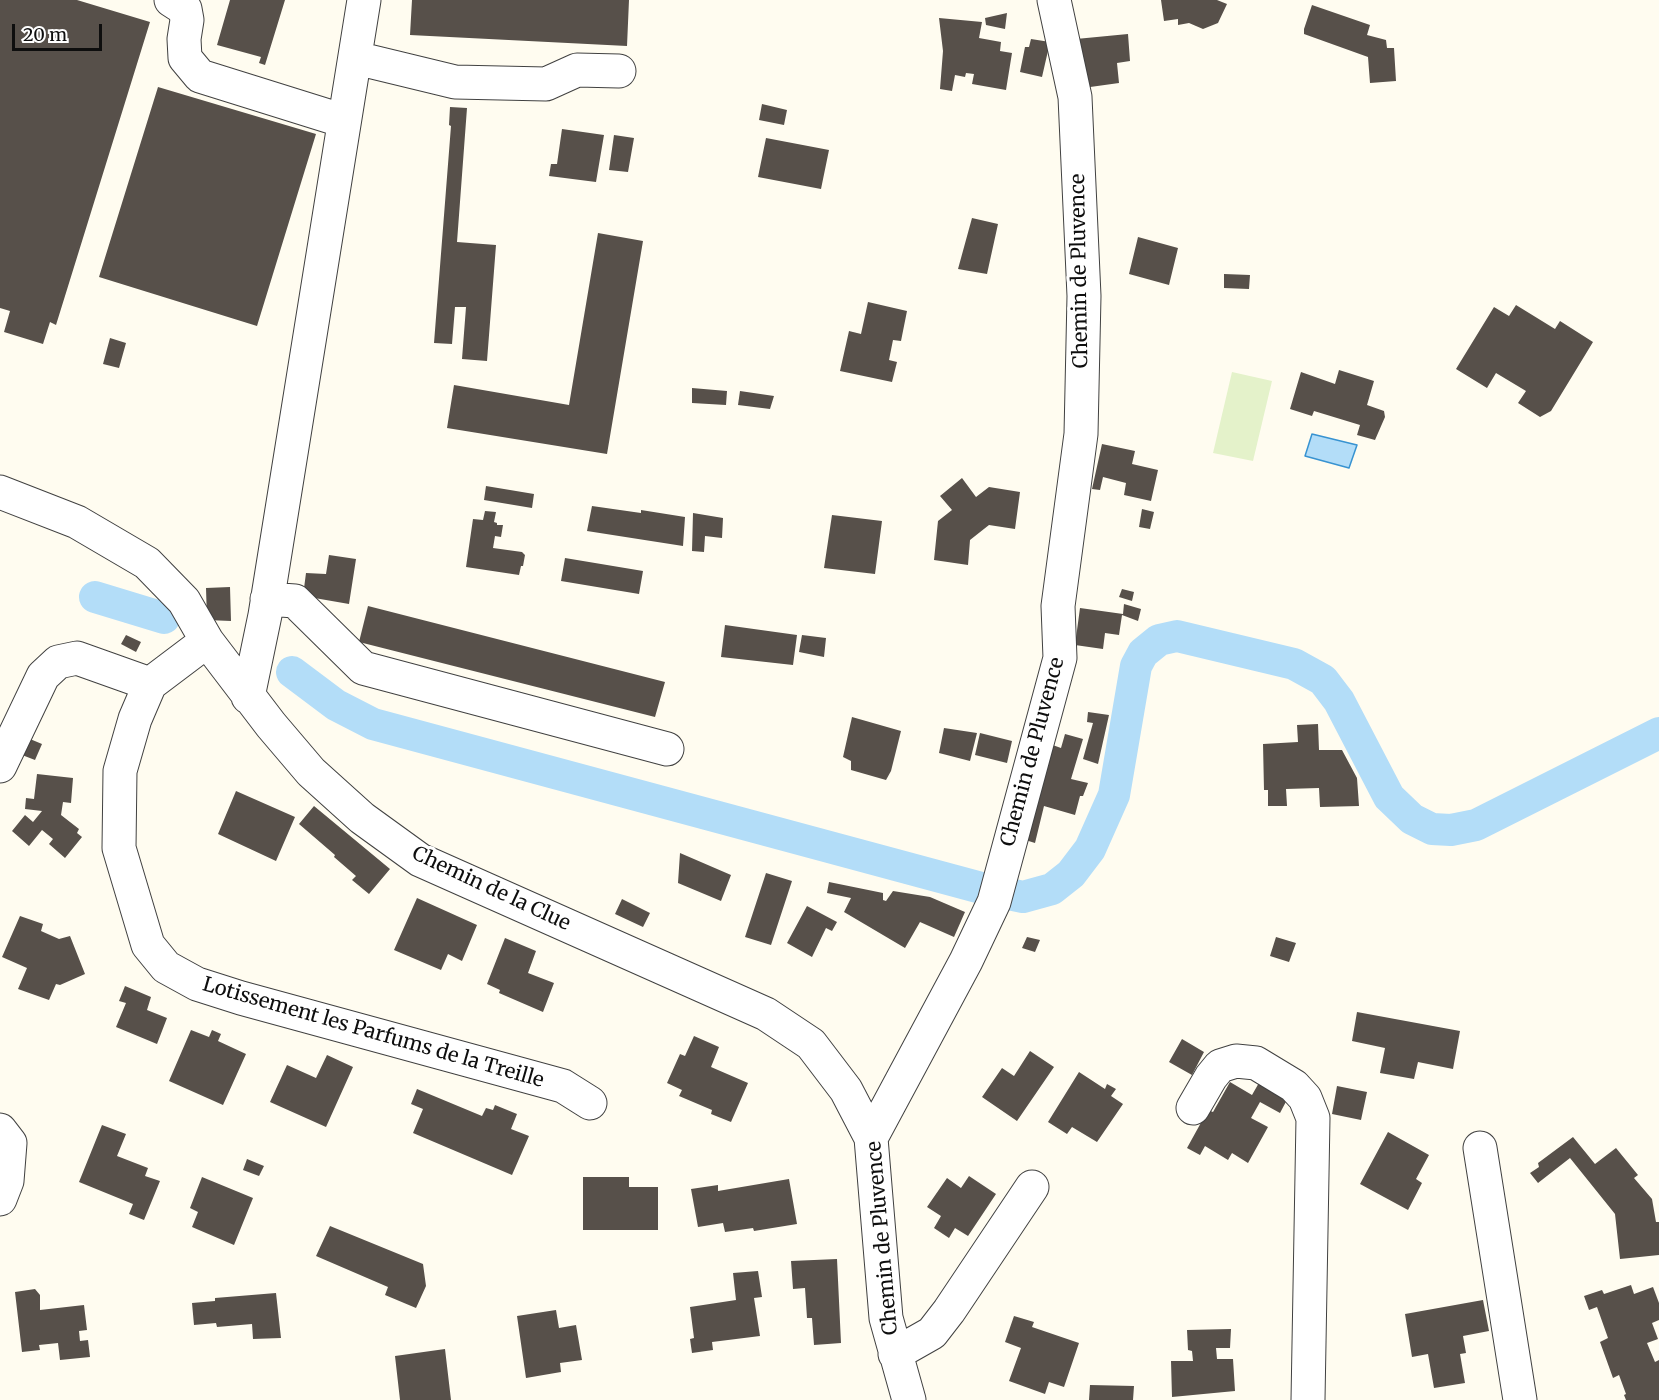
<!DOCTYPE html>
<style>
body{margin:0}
#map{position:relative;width:1659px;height:1400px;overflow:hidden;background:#fffcf0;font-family:Merriweather,serif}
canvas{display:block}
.scale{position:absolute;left:12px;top:24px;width:90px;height:27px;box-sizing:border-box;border:3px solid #0e0e0e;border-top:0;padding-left:8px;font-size:18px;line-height:21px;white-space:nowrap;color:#0e0e0e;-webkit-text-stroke:4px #fff;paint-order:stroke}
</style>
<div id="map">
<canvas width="1659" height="1400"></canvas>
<div class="scale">20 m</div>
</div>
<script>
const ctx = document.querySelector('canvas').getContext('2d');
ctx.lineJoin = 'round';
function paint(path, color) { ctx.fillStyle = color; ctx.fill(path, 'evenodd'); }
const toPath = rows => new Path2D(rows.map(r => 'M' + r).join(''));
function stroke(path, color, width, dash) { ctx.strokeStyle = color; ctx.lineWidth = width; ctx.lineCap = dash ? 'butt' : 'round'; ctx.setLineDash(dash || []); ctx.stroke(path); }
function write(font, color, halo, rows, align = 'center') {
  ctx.font = font + ' Merriweather,serif'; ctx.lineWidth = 6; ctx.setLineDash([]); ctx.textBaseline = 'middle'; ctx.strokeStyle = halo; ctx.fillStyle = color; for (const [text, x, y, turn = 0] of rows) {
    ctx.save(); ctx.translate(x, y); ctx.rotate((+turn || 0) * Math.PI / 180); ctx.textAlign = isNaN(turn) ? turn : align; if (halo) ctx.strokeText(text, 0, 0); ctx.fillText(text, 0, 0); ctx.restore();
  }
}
paint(toPath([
 [1232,372,1272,381,1253,461,1213,453]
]), '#e4f2ca');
const water = toPath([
 [1312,434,1357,445,1349,468,1305,456,1312,434]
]);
paint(water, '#b3ddf8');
stroke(water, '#3893d1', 1.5);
stroke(toPath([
 [95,597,164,618],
 [292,672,336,705,373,724,985,889,1023,897,1052,889,1071,874,1090,849,1114,795,1136,666,1143,653,1159,640,1177,636,1294,664,1323,680,1339,701,1389,797,1412,819,1432,829,1451,830,1476,825,1659,733]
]), '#b3ddf8', 32);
paint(toPath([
 [0,0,77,0,150,22,56,325,50,322,43,344,4,332,10,311,0,308],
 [230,0,285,0,265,65,259,63,261,57,217,45],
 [412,0,629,0,627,46,410,35],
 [1161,0,1217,0,1227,4,1218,23,1203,29,1189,23,1178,25,1178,19,1164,21],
 [1312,5,1370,25,1367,35,1386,40,1387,48,1394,48,1396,81,1370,83,1368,57,1304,34,1304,29],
 [1007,13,1005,29,986,25,985,18],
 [939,18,982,22,979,38,1001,42,1000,51,1012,53,1006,90,972,84,974,74,966,73,965,77,955,75,952,91,940,89,943,51],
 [1128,34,1130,61,1117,63,1119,83,1083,88,1076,39],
 [1031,39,1050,42,1042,77,1020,72,1025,47,1029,47],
 [158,87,316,134,257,326,99,277],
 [762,104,787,110,784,125,759,120],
 [450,107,467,108,457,242,496,245,487,361,462,359,466,307,455,307,452,344,434,343,451,126,449,125],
 [562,129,604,135,596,182,549,176,551,164,557,164],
 [614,135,634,138,628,172,609,170],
 [766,138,829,150,821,189,758,177],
 [972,218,998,224,987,274,958,269],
 [598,233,643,241,607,454,447,428,454,385,569,405],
 [1138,237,1178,248,1169,285,1129,274],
 [1224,274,1250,275,1249,289,1224,288],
 [868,302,907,311,901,341,893,340,889,360,897,362,892,382,840,371,849,331,861,334],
 [1516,305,1555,329,1560,321,1593,342,1551,411,1540,417,1518,403,1526,391,1496,373,1487,388,1456,369,1494,307,1509,316],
 [110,338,126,343,119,368,103,364],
 [1339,370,1374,381,1367,405,1384,411,1385,417,1375,440,1357,435,1360,425,1314,411,1312,416,1290,409,1301,372,1335,384],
 [692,388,727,391,726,405,692,403],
 [740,391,774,396,770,409,738,405],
 [1102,444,1135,451,1132,464,1158,470,1151,501,1124,495,1126,483,1103,477,1100,490,1092,489],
 [962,478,976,497,989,487,1020,492,1015,529,989,525,970,540,968,565,934,560,938,521,952,510,940,496],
 [486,486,534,494,532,508,484,500],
 [592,506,641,513,641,510,685,517,683,546,587,531],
 [1142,509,1154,512,1150,529,1139,527],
 [485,511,496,512,494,522,497,523,497,525,503,525,501,537,495,536,493,548,522,552,525,555,523,566,521,566,519,575,466,567,473,519,483,520],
 [693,513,723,518,722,538,705,536,704,552,692,551],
 [832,515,882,521,875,574,824,568],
 [329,555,356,559,349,604,303,596,306,573,326,574],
 [565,558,643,571,639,594,561,581],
 [230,587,231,621,207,620,206,588],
 [1122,589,1134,592,1132,601,1119,597],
 [1124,604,1141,609,1138,621,1122,615,1119,635,1105,633,1103,649,1075,645,1080,608,1123,614],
 [368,606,665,682,655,717,359,642],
 [725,625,797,635,793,665,721,657],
 [126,635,141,642,136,652,121,644],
 [802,635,826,638,824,657,799,652],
 [1088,712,1109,715,1098,764,1083,759,1093,723,1087,722],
 [852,717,901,731,891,771,886,780,851,770,851,761,843,757],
 [1318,724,1319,750,1342,750,1357,778,1359,806,1320,807,1319,788,1286,789,1287,806,1268,806,1268,790,1264,790,1263,744,1298,742,1297,725],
 [944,728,977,733,970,761,939,753],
 [980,733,1012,741,1007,763,975,755],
 [1065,734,1083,739,1071,779,1088,783,1083,796,1080,796,1075,815,1044,806,1035,843,1019,838,1047,743,1061,748],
 [30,739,42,744,35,760,22,755],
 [37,774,73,778,71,803,63,802,61,815,79,829,77,833,82,837,65,858,49,844,53,839,42,830,29,846,12,831,25,815,33,822,42,811,25,809,26,798,34,799],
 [236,791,295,817,276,861,218,834],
 [314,806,390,869,369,894,352,880,356,876,334,857,335,855,299,824],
 [680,853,731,875,721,901,678,883],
 [766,873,792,881,771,945,745,937],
 [829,882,883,893,883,900,886,901,893,891,930,897,965,912,954,937,920,922,905,948,844,912,851,898,827,893],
 [417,898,477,925,462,961,448,954,441,970,394,950],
 [622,899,650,913,643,927,615,914],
 [807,906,837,922,832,931,826,928,812,957,787,943],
 [20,916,43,924,41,931,59,939,70,936,85,974,60,985,56,984,49,1000,18,989,27,968,2,957],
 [1027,937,1040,940,1035,952,1022,948],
 [1276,937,1296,943,1289,962,1270,956],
 [505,938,536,951,528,973,554,983,543,1012,499,993,500,990,487,984],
 [125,986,151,997,147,1010,167,1018,157,1044,116,1027,126,1003,119,1001],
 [1357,1012,1460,1031,1453,1069,1418,1062,1414,1079,1380,1073,1385,1048,1352,1041],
 [191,1030,209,1037,212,1030,221,1034,218,1041,246,1054,223,1105,169,1081],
 [694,1036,719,1047,711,1067,748,1083,731,1122,711,1114,712,1110,679,1096,682,1090,667,1083,680,1054,685,1056],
 [1182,1039,1204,1052,1192,1075,1169,1062],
 [1030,1051,1054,1067,1017,1121,982,1097,1002,1068,1014,1076],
 [327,1055,353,1067,326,1127,270,1102,287,1065,316,1078],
 [1079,1072,1105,1089,1107,1084,1116,1089,1111,1096,1123,1104,1097,1142,1072,1127,1067,1134,1048,1122],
 [1260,1081,1289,1096,1280,1113,1260,1102,1251,1118,1268,1127,1248,1163,1232,1153,1228,1160,1205,1146,1200,1155,1187,1148,1208,1110,1213,1112,1230,1082,1252,1095],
 [1337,1086,1367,1092,1361,1120,1332,1114],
 [417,1089,482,1116,486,1108,493,1110,495,1105,517,1114,511,1129,529,1136,512,1175,413,1133,423,1109,411,1104],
 [102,1125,126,1134,117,1156,148,1168,145,1176,160,1181,144,1220,129,1214,133,1204,79,1182],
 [1388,1132,1429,1155,1416,1179,1422,1183,1408,1210,1360,1184],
 [1573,1137,1595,1164,1616,1148,1638,1175,1634,1178,1652,1199,1656,1222,1659,1222,1659,1255,1620,1259,1615,1214,1570,1158,1538,1183,1530,1173,1539,1167,1538,1163],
 [247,1159,264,1166,259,1176,243,1170],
 [969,1176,996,1194,968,1236,955,1228,949,1238,934,1228,941,1216,927,1207,947,1178,961,1188],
 [202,1177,253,1198,234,1245,192,1227,198,1212,190,1208],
 [583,1177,629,1177,629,1187,658,1187,658,1230,583,1230],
 [789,1179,797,1224,754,1231,753,1228,725,1232,723,1223,698,1227,691,1189,718,1185,718,1191],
 [330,1226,423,1264,426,1286,416,1308,385,1295,388,1287,316,1256],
 [837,1259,841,1343,814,1345,812,1318,807,1318,805,1288,793,1289,791,1261],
 [758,1271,762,1297,754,1298,760,1336,712,1342,713,1350,692,1353,690,1339,694,1338,690,1307,736,1300,733,1273],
 [1631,1285,1634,1294,1653,1287,1659,1303,1659,1320,1652,1323,1658,1339,1647,1343,1655,1362,1659,1360,1659,1400,1626,1400,1624,1395,1626,1394,1619,1375,1613,1378,1600,1342,1608,1338,1597,1307,1589,1310,1584,1296,1602,1290,1604,1294],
 [35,1289,40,1295,40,1310,84,1305,87,1330,79,1331,80,1341,88,1340,90,1357,60,1360,58,1343,39,1345,40,1350,22,1352,15,1292],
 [276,1293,281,1338,253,1339,252,1324,217,1327,216,1323,194,1325,192,1303,215,1301,215,1298],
 [1483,1300,1489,1331,1463,1336,1466,1353,1460,1354,1465,1383,1434,1388,1428,1354,1412,1357,1405,1314],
 [556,1310,559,1328,576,1325,582,1360,560,1363,561,1372,526,1378,517,1316],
 [1014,1316,1034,1322,1032,1327,1079,1343,1064,1387,1049,1382,1045,1394,1009,1381,1021,1348,1005,1342],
 [1231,1329,1230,1348,1216,1348,1217,1359,1233,1359,1235,1391,1172,1397,1171,1361,1193,1361,1192,1351,1188,1350,1187,1330],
 [445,1349,451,1400,400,1400,395,1356],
 [1090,1385,1134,1386,1133,1400,1089,1400]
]), '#57504a');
const minor = toPath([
 [171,0,185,9,187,20,184,39,185,58,200,76,344,121],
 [356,58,455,82,546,84,577,70,619,71],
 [0,492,77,522,147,563,184,601,207,641,271,725,311,772,362,818,420,860,766,1014,811,1044,846,1090,871,1138],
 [267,599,295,601,363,668,667,749],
 [207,641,150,684,135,719,120,771,119,848,148,945,166,967,197,984,241,998,563,1086,590,1103],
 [248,697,265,615,364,0],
 [0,766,43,676,58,662,77,658,150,684],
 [1193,1108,1211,1077,1220,1066,1236,1061,1256,1063,1294,1086,1305,1098,1313,1118,1308,1400],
 [0,1130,10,1143,7,1181,0,1199],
 [1480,1148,1520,1400],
 [895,1354,932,1333,949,1311,1032,1187],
 [909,1400,886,1318,871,1138,966,961,994,902,1060,658,1058,606,1081,434,1084,296,1075,97,1054,0]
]);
stroke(minor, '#414141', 35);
stroke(minor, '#fff', 33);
write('20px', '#0e0e0e', '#fff', [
 ["Chemin de Pluvence",1080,271,-91],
 ["Chemin de Pluvence",1033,752,-75],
 ["Chemin de la Clue",491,889,25],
 ["Lotissement les Parfums de la Treille",373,1033,16],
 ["Chemin de Pluvence",883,1238,-95]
]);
</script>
